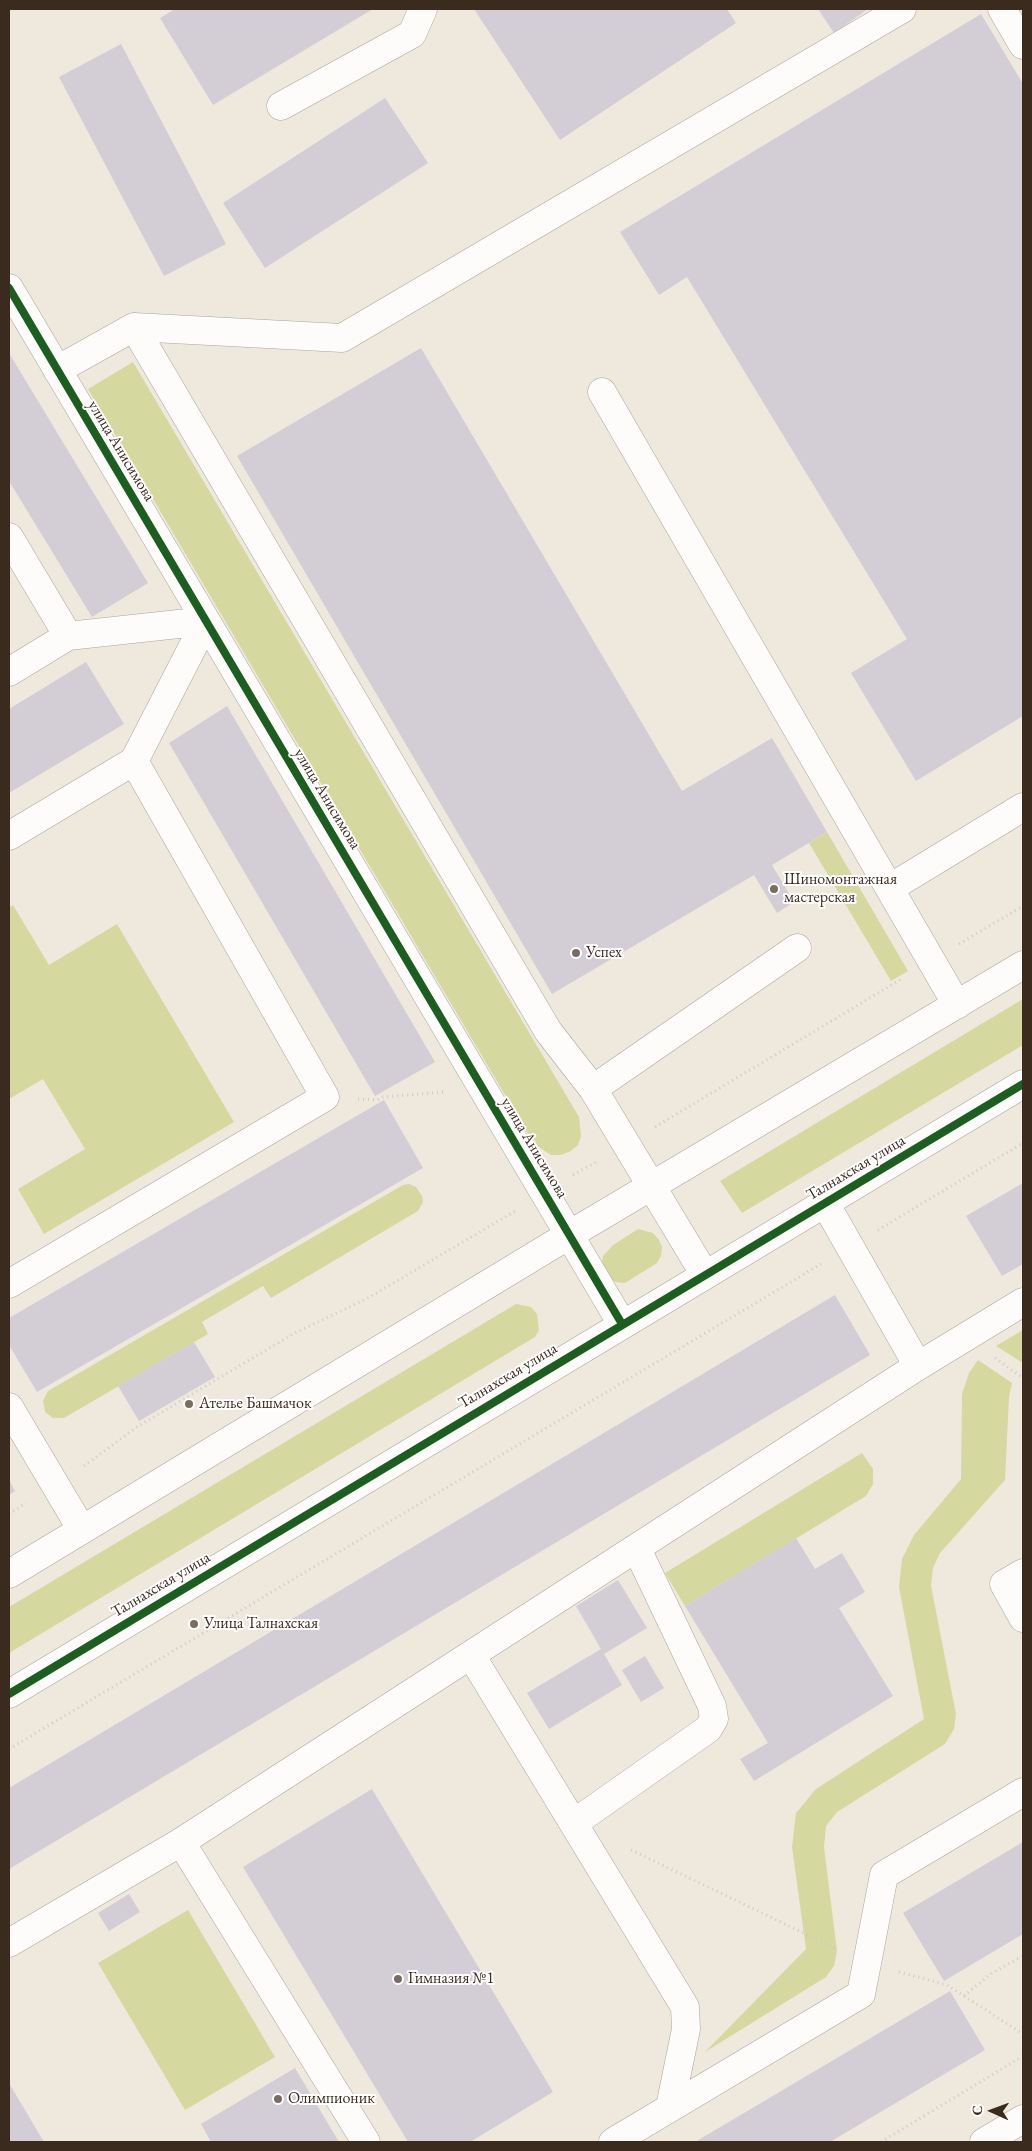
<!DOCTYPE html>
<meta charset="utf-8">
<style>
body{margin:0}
#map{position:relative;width:1032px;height:2151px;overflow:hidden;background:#efe8dd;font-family:"EB Garamond",serif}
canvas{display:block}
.frame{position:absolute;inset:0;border:10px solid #3b2a1e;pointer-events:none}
.north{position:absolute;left:967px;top:2086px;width:50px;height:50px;-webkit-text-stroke:4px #fff;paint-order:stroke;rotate:272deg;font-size:14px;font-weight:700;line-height:20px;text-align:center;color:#3b2a1e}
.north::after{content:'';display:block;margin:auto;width:18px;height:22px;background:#3b2a1e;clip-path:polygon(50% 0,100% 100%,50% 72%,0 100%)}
</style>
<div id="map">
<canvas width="1032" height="2151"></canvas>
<div class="frame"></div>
<div class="north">С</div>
</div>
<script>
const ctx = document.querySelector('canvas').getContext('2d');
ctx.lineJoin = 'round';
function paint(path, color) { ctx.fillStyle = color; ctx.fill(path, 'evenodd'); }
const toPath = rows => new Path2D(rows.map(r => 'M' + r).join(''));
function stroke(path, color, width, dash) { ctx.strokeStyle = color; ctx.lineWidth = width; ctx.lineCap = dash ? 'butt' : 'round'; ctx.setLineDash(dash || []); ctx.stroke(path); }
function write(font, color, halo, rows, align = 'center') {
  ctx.font = font + ' "EB Garamond",serif'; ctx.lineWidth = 4; ctx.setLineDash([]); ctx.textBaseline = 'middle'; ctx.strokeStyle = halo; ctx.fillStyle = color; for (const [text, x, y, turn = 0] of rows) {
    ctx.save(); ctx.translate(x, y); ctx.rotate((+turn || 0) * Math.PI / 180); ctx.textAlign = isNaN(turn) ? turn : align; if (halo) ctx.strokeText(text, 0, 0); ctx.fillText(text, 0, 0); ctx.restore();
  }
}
paint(toPath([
 [133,362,579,1117,581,1136,578,1145,571,1151,561,1155,551,1155,534,1144,88,389],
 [827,832,908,971,891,981,809,843],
 [13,905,49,965,117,924,234,1122,44,1234,18,1189,85,1149,43,1079,9,1099,9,908],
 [1023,999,1023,1045,742,1213,720,1181],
 [409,1184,416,1187,422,1196,423,1202,418,1211,271,1298,263,1286,202,1322,208,1334,64,1418,53,1418,45,1412,43,1401,48,1391,403,1185],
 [638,1229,653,1233,659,1240,662,1247,661,1256,657,1263,625,1283,616,1282,609,1278,602,1264,603,1256,613,1245],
 [516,1304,531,1307,537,1314,539,1330,535,1337,9,1653,9,1607],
 [1023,1330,1023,1363,996,1346],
 [978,1360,1012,1383,1009,1397,1005,1480,940,1553,933,1568,931,1586,956,1714,954,1729,945,1744,837,1812,826,1826,824,1847,837,1951,834,1966,826,1977,705,2052,806,1949,792,1847,796,1813,816,1789,924,1719,899,1587,902,1559,914,1535,961,1479,962,1394,969,1373],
 [862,1453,873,1469,873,1484,866,1496,685,1606,665,1573],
 [188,1910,275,2057,185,2110,98,1963]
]), '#d5d9a0');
paint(toPath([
 [175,9,373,9,213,105,160,18],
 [474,9,727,9,736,23,560,140],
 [818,9,868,9,834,33],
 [981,14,1023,84,1023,716,916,781,851,673,907,639,687,277,659,295,620,232],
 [121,44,226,244,164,276,59,77],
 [385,98,428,163,265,268,223,203],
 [421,348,682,791,772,738,827,832,772,865,794,902,777,913,754,875,552,994,237,456],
 [9,353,148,583,92,617,9,481],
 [86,662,124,724,9,793,9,709],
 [227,706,435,1062,375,1096,169,743],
 [384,1100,423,1168,37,1392,9,1345,9,1318],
 [1023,1183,1023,1264,1002,1276,966,1216],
 [835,1295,870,1355,9,1869,9,1788],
 [194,1342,215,1377,139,1421,118,1386],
 [9,1480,15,1491,9,1495],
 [796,1538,815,1569,842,1553,865,1592,839,1608,893,1696,754,1781,740,1759,768,1743,685,1606],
 [618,1580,647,1628,604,1654,622,1685,549,1729,527,1693,601,1649,576,1606],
 [645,1656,664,1688,641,1702,622,1670],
 [372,1789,553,2092,470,2142,408,2142,243,1867],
 [1023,1842,1023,1934,944,1981,903,1913],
 [129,1894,140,1912,109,1931,98,1913],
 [950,1991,985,2050,830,2142,695,2142],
 [295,2068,339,2142,211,2142,201,2124],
 [9,2083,44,2142,9,2142]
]), '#d3ced6');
const minor = toPath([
 [1002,9,1023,45],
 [281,106,412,34,423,9],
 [9,288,622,1324],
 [134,327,548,1031,593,1089],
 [57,370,134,327,342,338,902,9],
 [602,392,957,1005],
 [9,537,68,636],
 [9,672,68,636,206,621],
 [9,836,134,761,206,621],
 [890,888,1023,807],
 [825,1203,918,1366],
 [705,1275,593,1089,797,948],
 [9,1284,325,1097,134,761],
 [9,1407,82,1530],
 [1023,1573,1004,1584,1023,1618],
 [9,1574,569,1235,1023,965],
 [471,1655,685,2007,686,2029,670,2107],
 [9,1694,1023,1084],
 [574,1823,708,1729,714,1719,712,1706,637,1549],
 [181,1842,366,2142],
 [9,1943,181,1842,918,1366,1023,1302],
 [613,2142,861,1994,884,1875,1023,1792],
 [984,2142,1023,2119]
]);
stroke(minor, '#aba49d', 29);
stroke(toPath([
 [959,944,1023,906],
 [358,1099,377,1100,383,1097,445,1092],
 [655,1127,903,978],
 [573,1175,598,1161],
 [878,1230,1023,1143],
 [995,1358,1023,1378],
 [84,1466,137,1427,293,1334,368,1298,517,1210],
 [9,1514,26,1503],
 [9,1749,821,1264],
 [631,1850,835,1948],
 [899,1972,947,1985,1023,2034],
 [964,1996,992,1973,1023,1956],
 [881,2142,1023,2056]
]), '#cdcac7', 3, [1, 4]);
stroke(minor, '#fdfcfa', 28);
stroke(toPath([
 [9,288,622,1324],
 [9,1694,1023,1084]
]), '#1b5e20', 8);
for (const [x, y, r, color] of [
 [774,889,5,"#7a6c61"],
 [576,953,5,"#7a6c61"],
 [189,1404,5,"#7a6c61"],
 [194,1624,5,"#7a6c61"],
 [398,1979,5,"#7a6c61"],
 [278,2099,5,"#7a6c61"]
]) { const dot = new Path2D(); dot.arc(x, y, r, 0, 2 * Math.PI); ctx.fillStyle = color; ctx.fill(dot); stroke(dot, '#fff', 2); }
write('16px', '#3b2a1e', '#fff', [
 ["улица Анисимова",121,451,59],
 ["улица Анисимова",327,799,59],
 ["улица Анисимова",534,1148,59],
 ["Талнахская улица",856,1168,-31],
 ["Талнахская улица",508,1376,-31],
 ["Талнахская улица",161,1585,-31]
]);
write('16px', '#3b2a1e', '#fff', [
 ["Шиномонтажная",784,880],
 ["мастерская",784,898],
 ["Успех",586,953],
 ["Ателье Башмачок",199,1404],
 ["Улица Талнахская",204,1624],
 ["Гимназия №1",408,1979],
 ["Олимпионик",288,2099]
], 'left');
</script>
